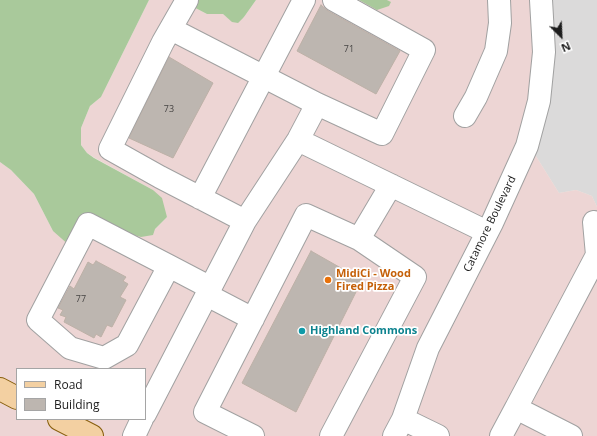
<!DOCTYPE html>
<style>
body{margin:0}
#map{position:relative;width:597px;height:436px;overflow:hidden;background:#edeae3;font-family:"Open Sans",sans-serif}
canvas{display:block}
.legend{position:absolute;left:16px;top:368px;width:130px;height:52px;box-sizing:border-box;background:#fff;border:1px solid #a5a5a5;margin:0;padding:5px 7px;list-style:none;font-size:12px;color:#1d1d1d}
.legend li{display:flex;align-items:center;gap:8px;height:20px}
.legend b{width:20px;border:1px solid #a5a5a5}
.north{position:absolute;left:541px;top:16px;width:40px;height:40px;-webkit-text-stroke:3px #fff;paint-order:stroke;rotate:156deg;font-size:11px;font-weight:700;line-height:16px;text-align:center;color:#1d1d1d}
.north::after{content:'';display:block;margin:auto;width:14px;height:18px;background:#1d1d1d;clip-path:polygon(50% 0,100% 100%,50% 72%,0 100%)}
</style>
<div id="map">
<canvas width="597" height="436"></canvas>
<ul class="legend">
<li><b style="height:5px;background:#f3d0a2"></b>Road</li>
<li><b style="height:11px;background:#bdb6b0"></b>Building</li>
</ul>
<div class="north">N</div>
</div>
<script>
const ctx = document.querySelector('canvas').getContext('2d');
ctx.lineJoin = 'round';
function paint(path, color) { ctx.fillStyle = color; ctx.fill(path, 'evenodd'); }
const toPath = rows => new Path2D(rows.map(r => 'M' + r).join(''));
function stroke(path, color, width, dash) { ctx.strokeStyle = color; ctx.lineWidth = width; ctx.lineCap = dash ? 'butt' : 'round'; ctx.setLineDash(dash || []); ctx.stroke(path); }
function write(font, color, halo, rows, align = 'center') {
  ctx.font = font + ' "Open Sans",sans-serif'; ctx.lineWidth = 3.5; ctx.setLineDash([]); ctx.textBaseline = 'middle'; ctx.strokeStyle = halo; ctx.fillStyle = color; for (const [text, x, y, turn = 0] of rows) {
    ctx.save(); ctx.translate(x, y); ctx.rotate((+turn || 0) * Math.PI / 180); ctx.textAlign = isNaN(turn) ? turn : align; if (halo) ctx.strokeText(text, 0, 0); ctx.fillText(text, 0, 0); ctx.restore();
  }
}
paint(toPath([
 [542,0,597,0,597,207,592,196,576,190,559,193,534,153]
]), '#dbdada');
paint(toPath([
 [149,0,180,0,207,14,223,14,232,21,244,17,256,0,359,0,377,9,390,2,387,0,542,0,534,153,559,193,576,190,592,196,597,207,597,436,0,436,0,162,11,170,34,194,53,231,75,238,155,229,167,217,153,190,95,158,87,153,81,145,81,128,90,106,101,97],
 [17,369,145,369,145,419,17,419]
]), '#edd5d4');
paint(toPath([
 [0,0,149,0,101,97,90,106,81,128,81,145,87,153,94,158,153,190,162,198,167,217,155,229,153,235,141,237,116,230,70,246,53,231,34,194,11,170,0,162],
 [180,0,256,0,244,17,238,23,232,22,223,14,207,14],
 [359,0,387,0,391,2,389,6,377,10]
]), '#a9c99b');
const building = toPath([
 [321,5,328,11,400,51,376,94,297,51,321,5],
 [169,57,213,83,173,158,129,138,169,57],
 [311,251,362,280,296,412,242,383,311,251],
 [96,261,126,277,123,281,128,284,120,297,126,300,112,327,107,325,101,337,96,334,94,338,64,322,66,317,60,315,63,310,58,308,70,286,74,289,88,262,93,265,96,261]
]);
paint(building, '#bdb6b0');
stroke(building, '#bdb1a7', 1);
const minor = toPath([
 [187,0,163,42,110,149,160,177,245,221,298,140,317,104,382,134,424,50,334,0],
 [171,29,317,104],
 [465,116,476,97,496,51,500,23,499,0],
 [298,140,487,232],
 [200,198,304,0],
 [359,239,391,185],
 [169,266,127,345,104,358,70,348,38,320,88,224,169,266,211,288],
 [207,295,253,319],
 [516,408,597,255,594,222],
 [145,414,245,221],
 [403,419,438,436],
 [134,436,142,419],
 [253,436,205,412,306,215,359,239,415,277,331,436],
 [394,436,403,419,428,348,492,223,527,146,539,101,544,52,541,0],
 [501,436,516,408,571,436]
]);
const major = toPath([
 [0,389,17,398],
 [59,419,92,436]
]);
stroke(minor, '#a1a1a1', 24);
stroke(major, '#885f0d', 24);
stroke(minor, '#fff', 22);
stroke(major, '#f3d0a2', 22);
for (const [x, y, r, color] of [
 [328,280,4,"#e8710a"],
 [302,331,4,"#0f9aa8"]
]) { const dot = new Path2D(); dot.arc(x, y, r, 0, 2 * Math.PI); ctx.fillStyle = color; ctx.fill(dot); stroke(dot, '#fff', 1.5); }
write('9px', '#454342', null, [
 ["71",349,49],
 ["73",169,109],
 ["77",81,299]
]);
write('11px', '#1d1d1d', '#fff', [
 ["Catamore Boulevard",490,224,-64]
]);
write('bold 11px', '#c56008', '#fff', [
 ["MidiCi - Wood",336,274],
 ["Fired Pizza",336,287]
], 'left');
write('bold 11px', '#0d838f', '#fff', [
 ["Highland Commons",310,331]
], 'left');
</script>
